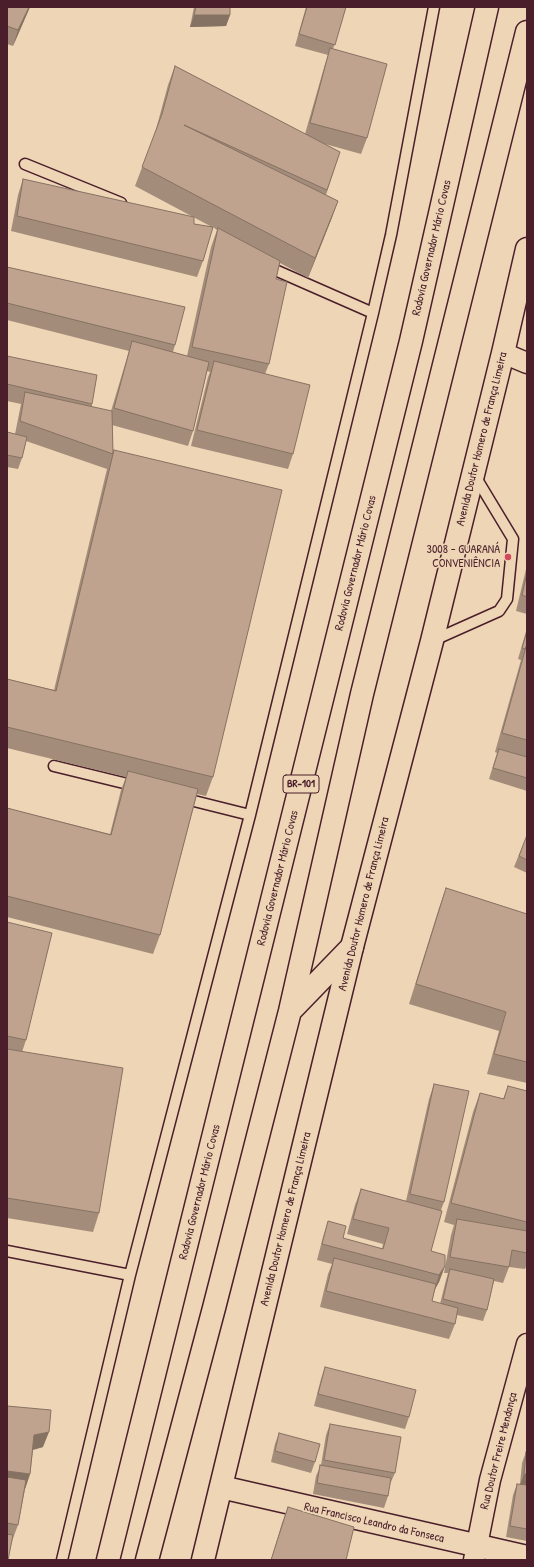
<!DOCTYPE html>
<meta charset="utf-8">
<style>
body{margin:0}
#map{position:relative;width:534px;height:1567px;overflow:hidden;background:#edd5b5;font-family:"Patrick Hand",sans-serif}
canvas{display:block}
.frame{position:absolute;inset:0;border:8px solid #4a1f2b;pointer-events:none}
</style>
<div id="map">
<canvas width="534" height="1567"></canvas>
<div class="frame"></div>
</div>
<script>
const ctx = document.querySelector('canvas').getContext('2d');
ctx.lineJoin = 'round';
const toPath = rows => new Path2D(rows.map(r => 'M' + r).join(''));
function stroke(path, color, width, dash) { ctx.strokeStyle = color; ctx.lineWidth = width; ctx.lineCap = dash ? 'butt' : 'round'; ctx.setLineDash(dash || []); ctx.stroke(path); }
function paint(path, color) { ctx.fillStyle = color; ctx.fill(path, 'evenodd'); }
function write(font, color, halo, rows, align = 'center') {
  ctx.font = font + ' "Patrick Hand",sans-serif'; ctx.lineWidth = 3.5; ctx.setLineDash([]); ctx.textBaseline = 'middle'; ctx.strokeStyle = halo; ctx.fillStyle = color; for (const [text, x, y, turn = 0] of rows) {
    ctx.save(); ctx.translate(x, y); ctx.rotate((+turn || 0) * Math.PI / 180); ctx.textAlign = isNaN(turn) ? turn : align; if (halo) ctx.strokeText(text, 0, 0); ctx.fillText(text, 0, 0); ctx.restore();
  }
}
const lane = toPath([
 [25,164,121,203],
 [266,266,373,313],
 [434,640,499,611,507,599,513,539,475,476],
 [54,766,136,786],
 [182,798,250,815],
 [7,1251,130,1275],
 [62,1560,130,1275,250,815,373,313,391,235,434,7]
]);
const street = toPath([
 [503,353,527,363],
 [474,1560,490,1480,527,1344]
]);
const secondary = toPath([
 [221,1487,527,1557],
 [203,1560,352,947,432,641,503,353,527,249]
]);
const highway = toPath([
 [290,1011,352,947],
 [108,1560,411,341,487,7],
 [147,1560,214,1308,290,1011,362,694,527,32]
]);
stroke(lane, '#4a1f2b', 13);
stroke(street, '#4a1f2b', 23);
stroke(secondary, '#4a1f2b', 25);
stroke(highway, '#4a1f2b', 25);
stroke(lane, '#edd5b5', 10);
stroke(street, '#edd5b5', 20);
stroke(secondary, '#edd5b5', 22);
stroke(highway, '#edd5b5', 22);
paint(toPath([
 [7,7,30,7,13,46,7,44],
 [194,7,230,7,230,15,226,26,190,27],
 [306,7,346,7,333,49,367,138,361,154,325,144,340,152,326,195,338,201,331,220,308,278,280,263,276,279,269,364,265,374,293,454,288,469,191,446,208,377,210,372,207,371,193,431,188,446,112,425,113,454,114,450,213,777,206,796,197,794,160,935,153,954,7,917,7,808,110,834,121,790,126,777,7,748,7,679,54,690,107,469,26,441,22,458,18,469,7,467,7,432,15,434,21,404,7,401,7,356,92,404,92,407,111,411,129,351,7,320,7,267,175,345,173,352,187,356,211,247,217,230,213,227,203,261,197,277,11,231,18,195,23,179,194,224,212,227,135,186,155,133,168,85,175,66,305,134,325,64,328,55,295,46],
 [527,565,527,614,516,611],
 [527,628,527,791,489,779,497,753,495,752,521,660,518,659],
 [527,835,527,873,514,867],
 [446,888,527,914,527,1083,487,1074,499,1031,409,1004,439,908],
 [7,922,26,1040,22,1052,99,1213,93,1232,7,1218],
 [434,1084,444,1202,441,1210,431,1251,445,1266,439,1282,435,1289,432,1301,440,1304,446,1280,448,1273,444,1273,451,1235,454,1225,444,1222,473,1112,480,1093,503,1099,508,1086,527,1091,527,1264,525,1269,509,1267,503,1283,494,1281,487,1310,483,1321,457,1315,455,1324,449,1339,320,1307,328,1274,332,1264,317,1260,323,1237,328,1221,343,1238,382,1249,383,1244,347,1234,355,1205,361,1189,406,1201,429,1099],
 [325,1367,409,1417,405,1429,314,1406,321,1379],
 [7,1406,43,1447,33,1450,30,1474,25,1489,18,1525,12,1541,7,1560],
 [330,1424,395,1473,390,1484,388,1496,384,1508,313,1494,316,1476,321,1465,326,1435],
 [279,1433,315,1462,311,1473,271,1462,275,1444],
 [526,1452,527,1485,527,1541,506,1537,513,1495,517,1484,520,1484,522,1463],
 [288,1507,346,1560,271,1560,282,1523]
]), '#a48c7a');
paint(toPath([
 [29,7,30,7,13,46,18,30],
 [194,15,230,15,226,26,190,27],
 [338,201,331,220,308,278,315,258],
 [445,1266,439,1282,434,1291,439,1275],
 [49,1432,43,1447,28,1451,34,1435],
 [7,1471,30,1474,25,1489,7,1488],
 [524,1474,527,1474,527,1485,520,1485]
]), '#867263');
const building = toPath([
 [7,7,29,7,18,30,7,26,7,7],
 [196,7,230,7,230,15,194,15,196,7],
 [307,7,346,7,335,45,299,34,307,7],
 [330,48,387,64,367,138,310,123,330,48],
 [175,66,340,152,327,190,184,125,338,201,315,258,142,167,162,114,175,66],
 [23,179,194,217,194,224,213,227,203,261,17,216,23,179],
 [218,228,280,261,276,279,287,282,269,364,192,347,218,228],
 [7,267,185,307,175,345,7,303,7,267],
 [132,341,209,362,193,431,114,408,132,341],
 [7,356,97,375,92,404,7,384,7,356],
 [214,361,310,385,293,454,197,430,214,361],
 [25,392,112,411,113,454,20,421,25,392],
 [7,432,27,437,22,458,7,455,7,432],
 [114,450,282,490,213,777,7,727,7,679,56,691,114,450],
 [527,573,527,597,522,595,527,573],
 [527,631,527,648,526,647,525,649,522,648,527,631],
 [526,647,527,648,527,740,502,733,526,647],
 [499,749,527,757,527,778,493,768,499,749],
 [128,771,198,789,160,935,7,896,7,808,111,835,128,771],
 [527,835,527,860,519,856,527,835],
 [446,888,527,914,527,1062,494,1054,506,1012,416,984,446,888],
 [7,922,52,933,26,1040,7,1036,7,922],
 [7,1049,123,1068,99,1213,7,1198,7,1049],
 [434,1084,469,1091,444,1202,410,1194,434,1084],
 [508,1086,527,1091,527,1222,451,1203,480,1093,504,1099,508,1086],
 [361,1189,442,1211,431,1251,445,1255,445,1266,439,1275,322,1244,328,1221,346,1226,343,1238,383,1249,389,1228,353,1219,361,1189],
 [457,1219,527,1231,527,1253,512,1250,509,1267,450,1257,457,1219],
 [334,1258,436,1284,432,1301,458,1308,455,1324,326,1291,334,1258],
 [450,1269,494,1279,487,1310,443,1299,450,1269],
 [325,1367,416,1390,409,1417,318,1394,325,1367],
 [7,1406,51,1410,49,1432,34,1435,30,1474,7,1471,7,1406],
 [330,1424,401,1437,395,1473,324,1460,330,1424],
 [279,1433,320,1444,315,1462,275,1451,279,1433],
 [526,1452,527,1452,527,1474,524,1474,526,1452],
 [320,1465,391,1478,388,1496,317,1483,320,1465],
 [7,1477,26,1480,18,1525,7,1523,7,1477],
 [517,1484,527,1485,527,1529,510,1526,517,1484],
 [288,1507,354,1527,346,1560,271,1560,288,1507],
 [7,1534,13,1535,8,1560,7,1560,7,1534]
]);
paint(building, '#bfa38e');
stroke(building, '#867263', 1);
for (const [x, y, r, color] of [
 [508,557,4,"#d1495b"]
]) { const dot = new Path2D(); dot.arc(x, y, r, 0, 2 * Math.PI); ctx.fillStyle = color; ctx.fill(dot); stroke(dot, '#edd5b5', 1.5); }
for (const [x, y, w] of [
 [301,784,36]
]) { const box = new Path2D(); box.roundRect(x - w / 2, y - 9, w, 18, 3); ctx.fillStyle = '#edd5b5'; ctx.fill(box); stroke(box, '#4a1f2b', 1); }
write('bold 11px', '#4a1f2b', null, [
 ["BR-101",301,784]
]);
write('12px', '#4a1f2b', '#edd5b5', [
 ["Rodovia Governador Mário Covas",432,248,-77],
 ["Avenida Doutor Homero de França Limeira",482,439,-76],
 ["Rodovia Governador Mário Covas",356,563,-76],
 ["Rodovia Governador Mário Covas",278,878,-76],
 ["Avenida Doutor Homero de França Limeira",364,904,-76],
 ["Rodovia Governador Mário Covas",200,1192,-76],
 ["Avenida Doutor Homero de França Limeira",286,1219,-76],
 ["Rua Doutor Freire Mendonça",499,1451,-76],
 ["Rua Francisco Leandro da Fonseca",374,1523,13]
]);
write('12px', '#4a1f2b', '#edd5b5', [
 ["3008 - GUARANÁ",500,550],
 ["CONVENIÊNCIA",500,564]
], 'right');
</script>
